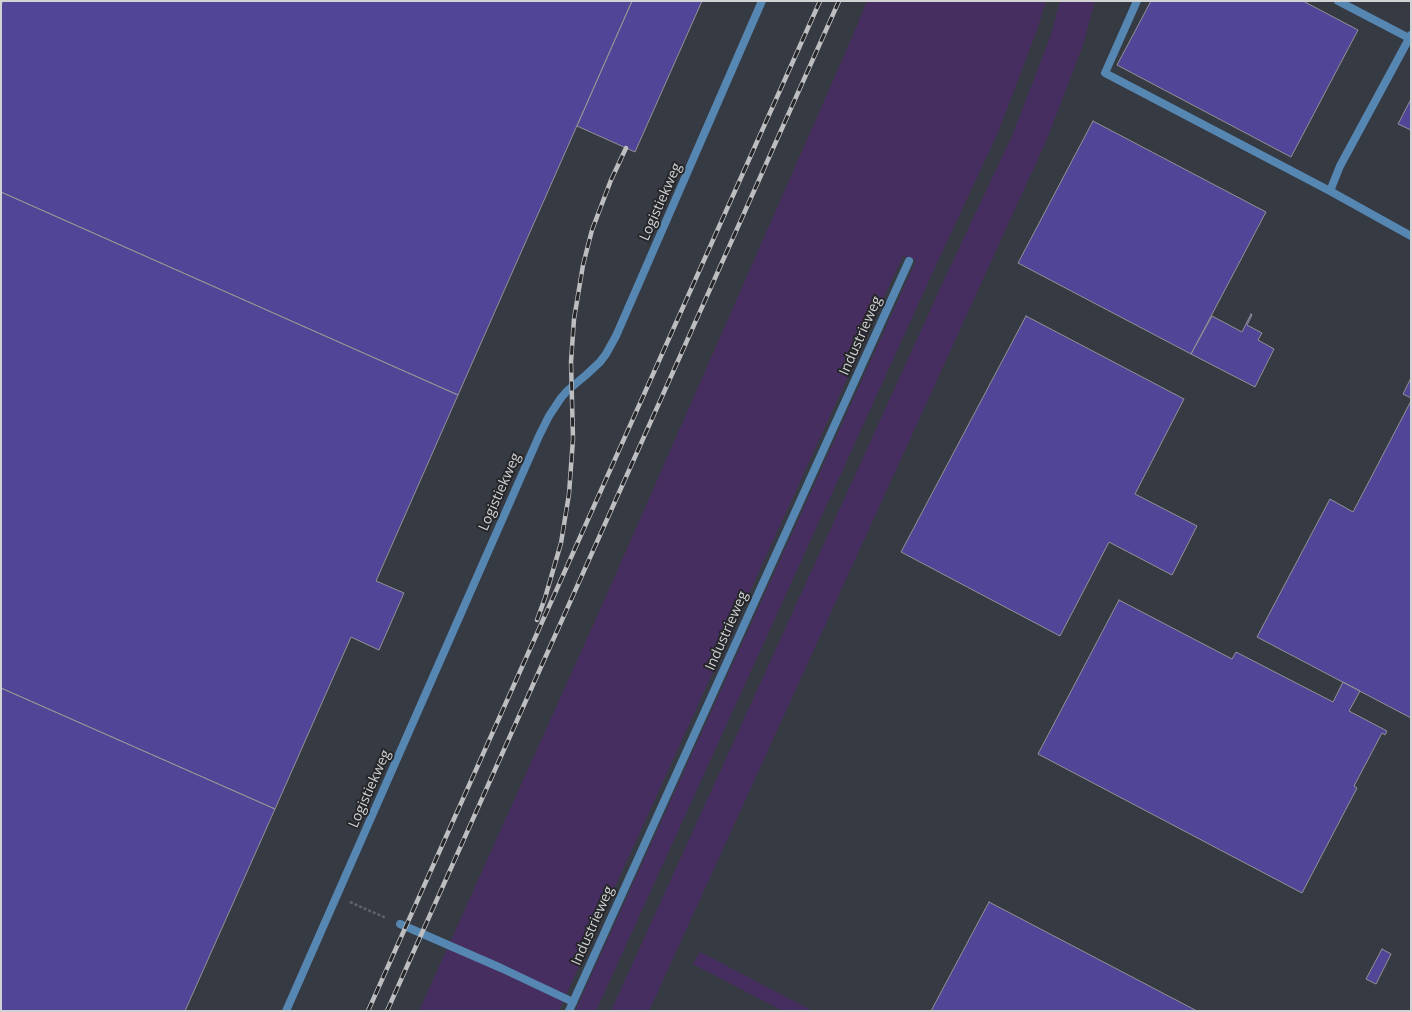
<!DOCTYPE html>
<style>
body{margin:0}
#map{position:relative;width:1412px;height:1012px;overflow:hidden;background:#303134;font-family:"Open Sans",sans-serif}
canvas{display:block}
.frame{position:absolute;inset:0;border:2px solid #d1d2d4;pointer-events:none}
</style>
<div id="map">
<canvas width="1412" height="1012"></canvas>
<div class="frame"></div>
</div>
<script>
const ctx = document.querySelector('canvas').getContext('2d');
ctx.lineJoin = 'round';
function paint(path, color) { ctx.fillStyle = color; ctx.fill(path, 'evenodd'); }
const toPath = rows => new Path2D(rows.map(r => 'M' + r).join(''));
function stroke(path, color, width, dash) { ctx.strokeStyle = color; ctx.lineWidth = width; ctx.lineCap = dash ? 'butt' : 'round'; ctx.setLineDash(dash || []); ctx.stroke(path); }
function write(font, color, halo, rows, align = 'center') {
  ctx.font = font + ' "Open Sans",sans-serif'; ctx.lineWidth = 4; ctx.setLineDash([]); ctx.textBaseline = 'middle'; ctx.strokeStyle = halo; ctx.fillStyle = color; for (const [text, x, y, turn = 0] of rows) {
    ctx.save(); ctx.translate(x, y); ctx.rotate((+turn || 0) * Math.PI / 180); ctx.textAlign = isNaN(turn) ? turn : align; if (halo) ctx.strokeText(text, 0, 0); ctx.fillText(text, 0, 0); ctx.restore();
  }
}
paint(toPath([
 [1,1,1411,1,1411,1011,1,1011]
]), '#363a43');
paint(toPath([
 [867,1,1046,1,1037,30,999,130,932,274,596,1011,575,1011,916,261,903,256,588,946,559,1011,419,1011,604,601,854,33],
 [1060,1,1095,1,1083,45,1047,139,649,1011,611,1011,944,280,1012,136,1051,35],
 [700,952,813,1011,783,1011,693,964]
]), '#472e60');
const building = toPath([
 [3,1,632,1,458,395,1,192,1,5,3,1],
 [632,1,702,1,635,152,577,126,632,1],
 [1151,1,1303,1,1358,30,1291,157,1117,65,1151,1],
 [1411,99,1411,130,1398,124,1411,99],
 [1093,121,1266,212,1191,354,1018,263,1093,121],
 [1,192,458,395,376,581,404,593,379,650,351,637,275,809,1,688,1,192],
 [1251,314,1252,315,1247,325,1262,333,1258,340,1274,349,1255,387,1191,354,1212,316,1242,332,1251,314],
 [1026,316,1184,399,1135,494,1197,526,1172,575,1109,542,1060,636,901,552,1026,316],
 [1410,380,1411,381,1411,398,1403,394,1410,380],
 [1411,401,1411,718,1257,637,1330,499,1353,512,1411,401],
 [1119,600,1232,659,1236,652,1333,702,1343,682,1360,691,1349,711,1387,731,1385,735,1382,733,1354,786,1357,788,1302,893,1038,754,1119,600],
 [1,688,275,809,185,1011,1,1011,1,688],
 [989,902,1197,1011,931,1011,989,902],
 [1382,949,1391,954,1376,984,1366,979,1382,949]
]);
paint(building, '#504597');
stroke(building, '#929296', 1);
stroke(toPath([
 [350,902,386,918]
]), '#626366', 2.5, [3, 2]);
stroke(toPath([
 [400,924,501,968,573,1002],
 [286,1011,539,436,549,416,561,398,567,391,586,375,600,362,606,354,616,336,762,1]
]), '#5686b2', 8);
stroke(toPath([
 [1137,1,1105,73,1330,191,1411,236],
 [1338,1,1409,38],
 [1330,191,1340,166,1411,35],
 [569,1011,909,261]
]), '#5686b2', 8);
const rail = toPath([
 [537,620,545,598,561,543,569,494,573,439,571,362,574,319,583,265,592,230,611,180,626,148],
 [368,1011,820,1],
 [387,1011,839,1]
]);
stroke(rail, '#bdbec0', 4.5);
stroke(rail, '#26272a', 3, [9]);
write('14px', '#d1d2d4', '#26272a', [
 ["Logistiekweg",661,202,-66],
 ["Industrieweg",861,336,-66],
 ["Logistiekweg",500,492,-66],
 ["Industrieweg",727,631,-66],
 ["Logistiekweg",370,789,-66],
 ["Industrieweg",593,926,-66]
]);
</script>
